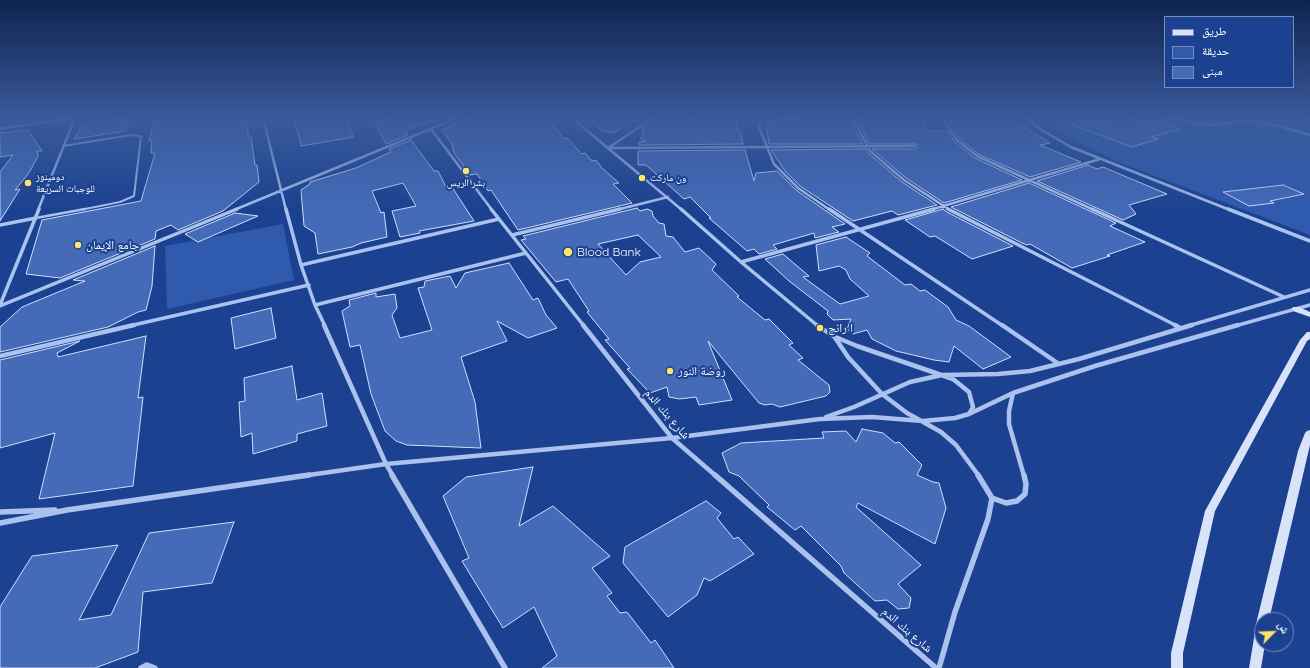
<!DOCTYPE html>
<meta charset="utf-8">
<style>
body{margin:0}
#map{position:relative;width:1310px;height:668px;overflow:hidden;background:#1c4190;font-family:Quicksand,"Noto Naskh Arabic",sans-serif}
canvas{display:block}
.legend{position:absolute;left:1164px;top:16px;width:130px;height:72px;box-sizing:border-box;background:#1c4190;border:1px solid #778dbc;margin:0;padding:5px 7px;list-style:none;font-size:12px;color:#fff}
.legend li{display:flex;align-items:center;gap:8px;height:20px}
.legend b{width:20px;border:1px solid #778dbc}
.north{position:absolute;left:1254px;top:612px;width:40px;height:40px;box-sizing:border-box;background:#1c4190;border:1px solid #778dbc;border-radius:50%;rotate:66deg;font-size:11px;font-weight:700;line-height:16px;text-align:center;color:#fff}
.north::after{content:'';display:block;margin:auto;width:14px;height:18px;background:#fee569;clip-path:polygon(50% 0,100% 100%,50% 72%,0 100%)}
</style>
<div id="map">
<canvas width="1310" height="668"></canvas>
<ul class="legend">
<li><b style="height:5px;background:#d8e3fa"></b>طريق</li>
<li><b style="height:11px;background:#2f5aae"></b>حديقة</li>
<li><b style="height:11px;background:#446ab8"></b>مبنى</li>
</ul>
<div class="north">ش</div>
</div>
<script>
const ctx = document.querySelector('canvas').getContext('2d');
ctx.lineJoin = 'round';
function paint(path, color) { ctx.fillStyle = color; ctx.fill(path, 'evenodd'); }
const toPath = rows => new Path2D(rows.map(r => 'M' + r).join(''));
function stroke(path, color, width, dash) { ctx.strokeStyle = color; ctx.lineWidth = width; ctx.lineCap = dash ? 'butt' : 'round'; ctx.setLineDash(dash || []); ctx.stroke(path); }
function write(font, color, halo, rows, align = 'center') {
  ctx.font = font + ' Quicksand,"Noto Naskh Arabic",sans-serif'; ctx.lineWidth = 4; ctx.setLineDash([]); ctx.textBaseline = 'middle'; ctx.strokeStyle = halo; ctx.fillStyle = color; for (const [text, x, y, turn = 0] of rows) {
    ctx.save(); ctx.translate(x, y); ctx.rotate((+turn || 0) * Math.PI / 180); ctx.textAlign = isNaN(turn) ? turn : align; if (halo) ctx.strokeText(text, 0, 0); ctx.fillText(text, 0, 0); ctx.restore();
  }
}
paint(toPath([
 [1048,118,1310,118,1310,235,1116,161,1071,139],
 [283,224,294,280,167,309,165,246]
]), '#2f5aae');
const building = toPath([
 [130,118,126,131,74,139,83,124,130,118],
 [155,118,248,118,248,136,251,136,255,165,257,165,259,182,223,211,178,230,171,225,156,231,155,239,60,278,26,274,42,220,141,201,155,153,151,153,152,141,149,141,155,118],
 [294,118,317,118,319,124,346,120,354,137,301,146,294,118],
 [393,118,436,118,436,119,405,131,408,135,386,144,374,121,393,118],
 [470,118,546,118,565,139,567,138,582,154,585,153,592,161,596,160,602,168,619,183,613,184,632,203,518,230,491,190,488,191,477,174,470,175,454,153,452,144,442,130,470,118],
 [588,118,638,118,614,133,602,131,588,118],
 [665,118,685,118,706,123,707,118,737,118,736,130,740,130,743,144,639,145,639,142,646,141,641,139,644,127,649,124,656,125,665,118],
 [770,118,815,121,815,118,854,118,856,131,863,144,769,144,767,130,770,118],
 [860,118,922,118,928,131,948,131,955,142,975,158,1022,180,944,203,906,178,872,149,914,149,917,147,916,144,869,144,862,129,860,118],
 [949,118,1010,118,1050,143,1040,145,1081,162,1030,177,978,154,959,138,953,129,949,118],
 [1129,120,1143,125,1157,121,1181,129,1151,137,1158,139,1132,147,1070,124,1129,120],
 [28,130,42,151,37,151,38,156,29,173,15,190,20,189,0,221,0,172,13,155,0,157,0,133,28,130],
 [411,140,434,171,438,171,446,187,452,187,474,221,419,231,420,233,400,237,392,211,416,206,403,183,372,191,381,213,384,212,387,237,361,243,352,247,318,254,315,233,304,226,301,190,310,184,310,182,356,168,391,152,389,149,411,140],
 [866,149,868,153,902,182,937,205,898,215,892,211,853,221,800,186,785,171,771,150,866,149],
 [745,150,754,181,756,173,777,171,796,190,845,224,832,227,839,232,815,238,814,233,773,245,777,249,759,254,754,249,747,251,709,218,711,218,690,197,684,199,646,165,638,165,638,151,745,150],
 [1088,165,1097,169,1103,167,1167,194,1129,205,1136,214,1123,220,1037,181,1088,165],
 [1029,183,1116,223,1110,226,1145,242,1107,255,1110,256,1072,268,1030,244,1027,245,1022,243,951,207,1029,183],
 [1283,185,1304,194,1270,201,1274,203,1249,206,1223,192,1283,185],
 [637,208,640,211,647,209,652,211,653,216,659,223,664,224,666,236,673,237,685,252,699,248,716,264,712,270,739,296,737,297,765,320,769,319,793,343,789,345,803,358,798,360,829,385,830,392,826,396,780,407,772,404,765,405,759,403,708,341,732,400,699,405,696,397,679,399,669,397,667,387,650,393,627,369,630,368,605,340,609,339,587,312,589,311,568,279,556,282,521,240,526,239,523,236,637,208],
 [638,235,661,257,640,262,626,275,598,244,638,235],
 [943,209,947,212,1013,246,972,259,935,236,930,237,905,220,943,209],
 [235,213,258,216,198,242,185,234,235,213],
 [846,237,870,253,867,256,905,285,911,284,920,291,925,290,948,307,956,320,969,326,1011,357,983,369,954,346,949,362,934,360,896,351,872,339,867,330,853,334,847,329,851,319,833,320,827,314,828,311,789,281,765,259,783,254,809,276,803,277,840,304,869,296,850,279,846,270,839,266,819,271,816,245,846,237],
 [155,246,152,286,146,310,138,312,108,327,0,352,0,327,22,307,85,281,73,280,155,246],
 [509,263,533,300,538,298,546,315,557,328,528,338,497,321,507,341,461,357,475,402,481,448,407,445,396,441,385,431,371,394,360,345,350,347,342,311,350,306,349,300,376,293,376,297,395,294,397,308,392,315,400,338,432,330,418,288,424,287,425,281,450,276,456,288,465,273,509,263],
 [271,308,276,338,235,349,231,318,271,308],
 [146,336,138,398,143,397,133,486,39,499,55,433,0,448,0,360,80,341,57,353,58,357,146,336],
 [292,366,297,400,322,393,327,426,297,434,297,441,253,454,252,433,241,437,239,402,245,401,244,378,292,366],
 [862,429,883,433,895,443,899,442,922,465,917,475,933,482,939,483,946,508,935,544,858,503,856,507,921,565,898,584,911,598,909,608,898,609,887,600,875,601,844,573,841,566,801,526,795,530,767,507,769,505,739,476,729,472,722,453,741,443,824,438,822,432,846,431,856,442,862,429],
 [533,467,519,526,553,506,610,556,592,568,612,593,607,596,620,613,627,612,651,643,655,640,674,668,542,668,557,656,534,607,503,628,462,561,469,558,443,496,466,477,533,467],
 [706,501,721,513,717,518,734,539,738,537,754,554,710,581,704,578,697,595,668,617,623,563,625,547,706,501],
 [234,522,212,583,143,592,138,652,95,668,0,668,0,607,32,556,118,545,79,620,111,615,149,533,234,522]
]);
paint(building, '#446ab8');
stroke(building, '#d1dffa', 1);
stroke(toPath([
 [63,146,131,135,141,136,134,196,120,202,80,210]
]), '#abc1ee', 2);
stroke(toPath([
 [36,218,85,209]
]), '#abc1ee', 2.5);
stroke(toPath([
 [263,118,286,210],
 [572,118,682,210],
 [762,118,759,127,774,164,798,188,830,210],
 [857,118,859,130,870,151,904,180,950,210],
 [942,118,957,140,977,156,1094,210],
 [1026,118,1040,129,1071,147,1230,210],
 [1165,118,1208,125,1247,121,1257,122,1279,126,1310,135],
 [0,129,73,118],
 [431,129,492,210],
 [608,148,914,146],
 [608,148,653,118],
 [38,210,75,118],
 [234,210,457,118],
 [616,210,668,197],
 [930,210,1100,159]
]), '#abc1ee', 2.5);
stroke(toPath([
 [286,209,301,265,315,305,325,326],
 [491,209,584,326],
 [681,209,741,262,818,326],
 [829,209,1003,326],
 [948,209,1177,326],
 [1092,209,1284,297],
 [1228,209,1310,241],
 [0,225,36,218],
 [512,235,620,209],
 [741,262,934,209],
 [301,265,499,219],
 [0,305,39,209],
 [315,305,526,253],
 [0,306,237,209],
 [129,326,309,285],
 [1188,326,1310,290],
 [1235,326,1310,305]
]), '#abc1ee', 3.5);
stroke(toPath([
 [324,325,386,464,393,476],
 [583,325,672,438,716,476],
 [817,325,833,336,857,346,953,379,969,392,973,407,969,414],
 [1002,325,1059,364],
 [1175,325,1180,328],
 [834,336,848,357,882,394,907,413,941,432,956,445,979,476],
 [0,356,134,325],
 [1013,393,1009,411,1009,424,1024,476],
 [826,417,854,407,910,382,942,375,998,374,1030,371,1079,359,1192,325],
 [302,476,386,464,672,438,820,419,872,417,923,421,955,418,969,414,1013,393,1095,366,1238,325]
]), '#abc1ee', 4.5);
stroke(toPath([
 [392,475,505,668],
 [715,475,936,668],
 [992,498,1006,503,1017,501,1025,494,1026,484,1024,475],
 [0,512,55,510],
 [0,523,67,510,309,475],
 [141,668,147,665,155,668],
 [939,668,955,612,988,519,992,498,978,475]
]), '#abc1ee', 5.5);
paint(toPath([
 [1293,307,1299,307,1310,312,1310,317,1293,311,1292,309,1293,307],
 [1307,332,1310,332,1310,339,1307,341,1215,511,1183,653,1183,668,1171,668,1171,653,1205,511,1300,340,1307,332],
 [1310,430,1310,445,1269,620,1262,620,1262,644,1265,644,1261,668,1249,668,1257,620,1298,451,1305,433,1307,431,1310,430]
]), '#d8e3fa');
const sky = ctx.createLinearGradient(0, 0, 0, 212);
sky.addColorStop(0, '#0f244f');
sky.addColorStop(0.56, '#3a5a9c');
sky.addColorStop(1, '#3a5a9c00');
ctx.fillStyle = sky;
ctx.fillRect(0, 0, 1310, 212);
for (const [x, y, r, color] of [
 [466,171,4,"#fee569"],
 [642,178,4,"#fee569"],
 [28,183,4,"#fee569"],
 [78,245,4,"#fee569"],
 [568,252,5,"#fee569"],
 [820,328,4,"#fee569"],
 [670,371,4,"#fee569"]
]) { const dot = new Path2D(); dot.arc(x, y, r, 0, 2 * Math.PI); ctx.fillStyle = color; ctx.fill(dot); stroke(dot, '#1c4190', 1.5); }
write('10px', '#fff', '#1c4190', [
 ["دومينوز",36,177],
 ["للوجبات السريعة",36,189],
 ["ون ماركت",650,178],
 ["بشر الريس",466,183,"center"]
], 'left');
write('12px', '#fff', '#1c4190', [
 ["جامع الإيمان",86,245],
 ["Blood Bank",577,252],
 ["ا رانج",828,328],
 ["روضة النور",678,371]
], 'left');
write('12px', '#fff', '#1c4190', [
 ["شارع بنك الدم",667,414,49],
 ["شارع بنك الدم",907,630,41]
]);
</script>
